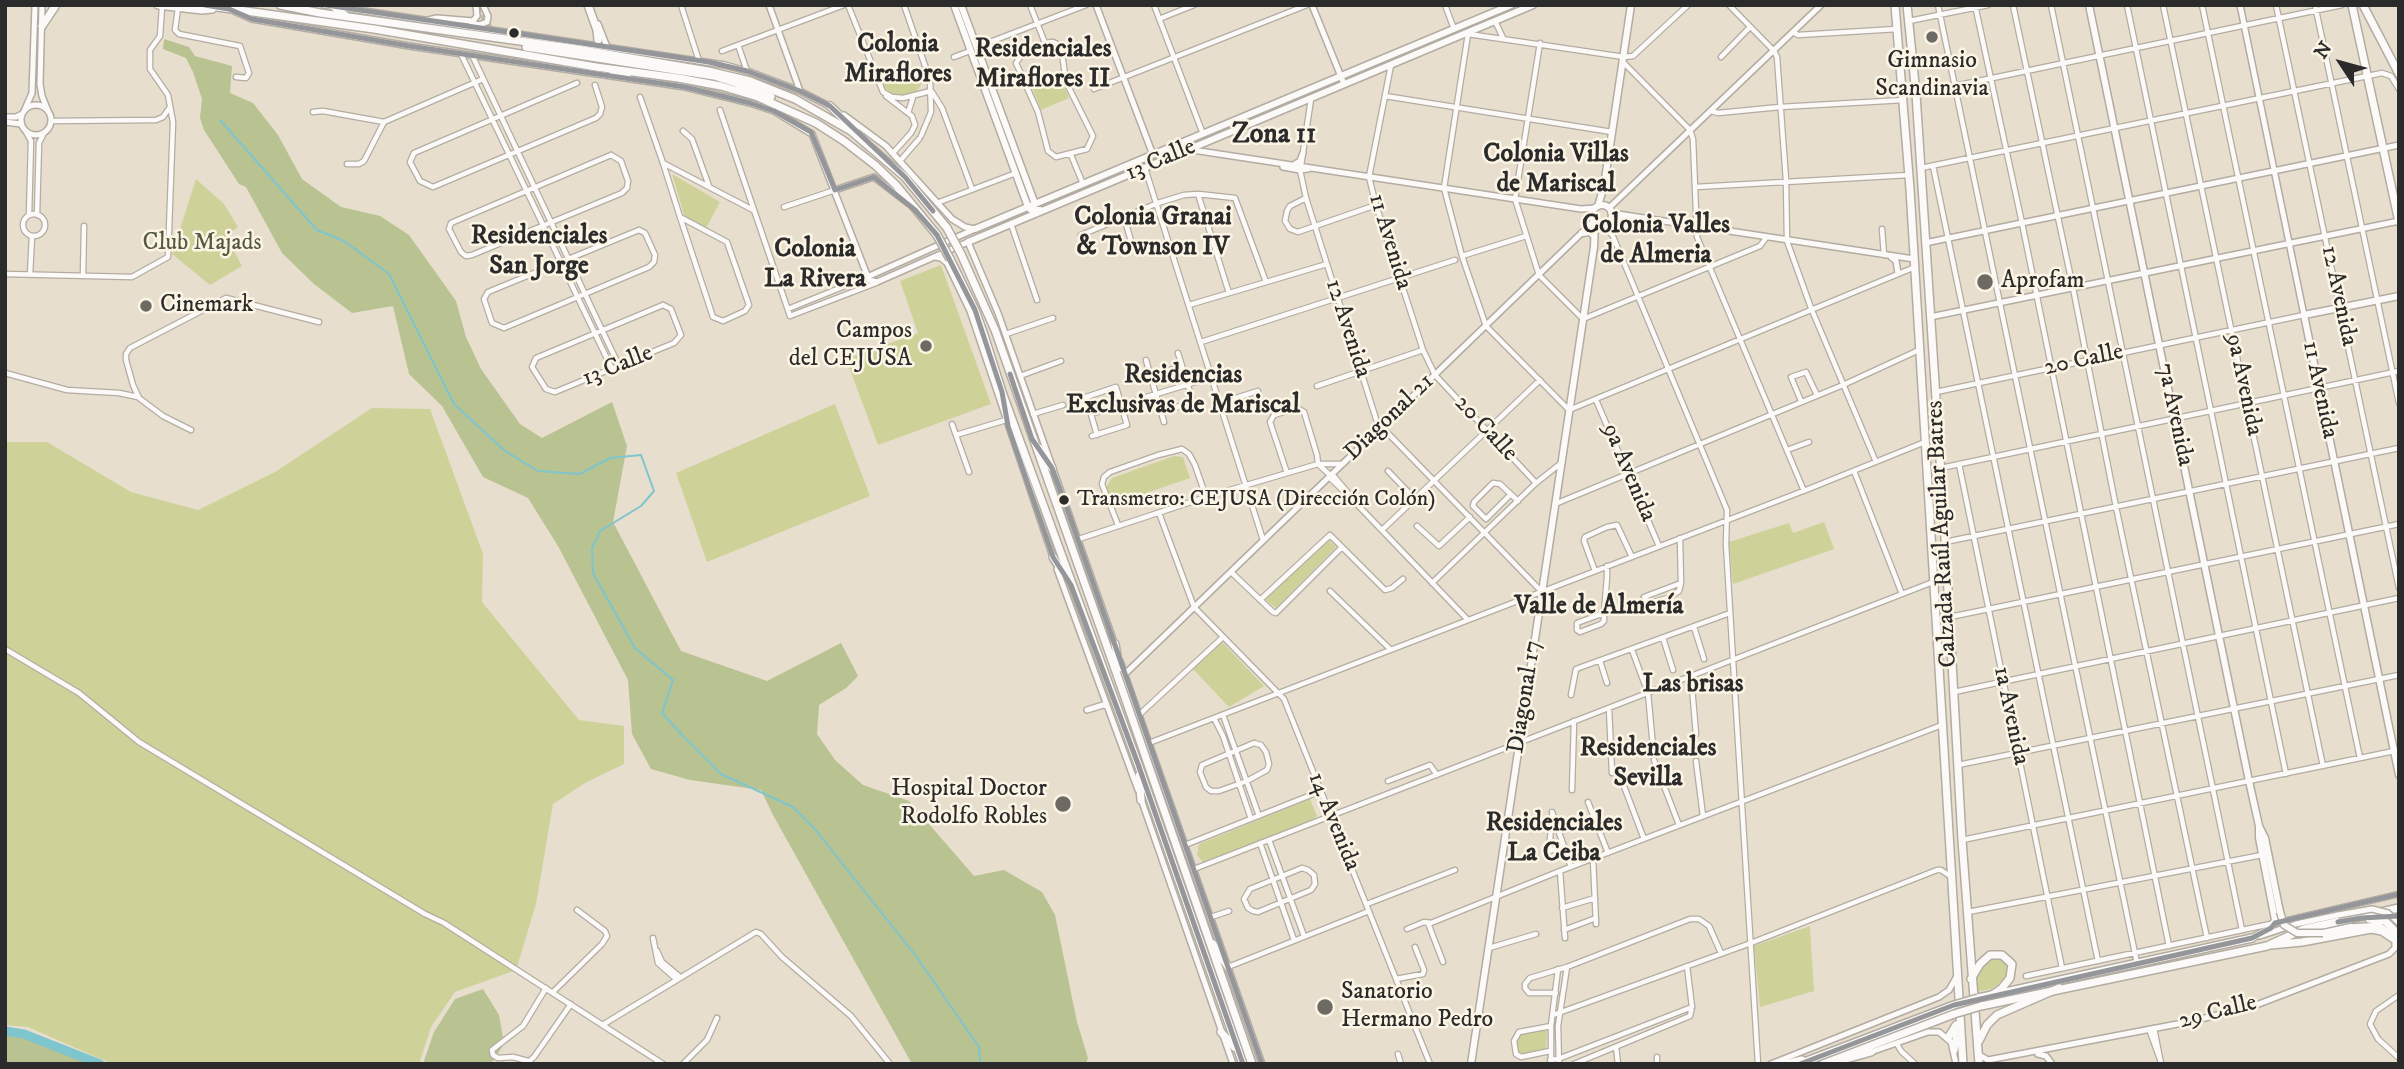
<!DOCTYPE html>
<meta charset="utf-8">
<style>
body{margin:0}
#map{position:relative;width:2404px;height:1069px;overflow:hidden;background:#e8dece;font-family:"IM FELL DW Pica",serif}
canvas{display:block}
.frame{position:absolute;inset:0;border:7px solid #2b2b2b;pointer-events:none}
.north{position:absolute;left:2306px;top:28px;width:70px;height:70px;-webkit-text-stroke:5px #fcf5e5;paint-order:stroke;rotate:306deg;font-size:19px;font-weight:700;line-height:28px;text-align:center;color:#2b2b2b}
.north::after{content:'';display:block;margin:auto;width:24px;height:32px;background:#2b2b2b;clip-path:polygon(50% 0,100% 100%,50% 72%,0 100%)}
</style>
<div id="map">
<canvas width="2404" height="1069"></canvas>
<div class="frame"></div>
<div class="north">N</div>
</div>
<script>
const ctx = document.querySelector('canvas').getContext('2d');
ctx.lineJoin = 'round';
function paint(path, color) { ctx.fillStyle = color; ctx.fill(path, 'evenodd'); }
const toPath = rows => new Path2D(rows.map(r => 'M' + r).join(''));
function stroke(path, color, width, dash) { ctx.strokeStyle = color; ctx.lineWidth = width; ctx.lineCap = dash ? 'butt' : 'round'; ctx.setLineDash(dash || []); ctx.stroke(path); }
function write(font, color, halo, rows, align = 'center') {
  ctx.font = font + ' "IM FELL DW Pica",serif'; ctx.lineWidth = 5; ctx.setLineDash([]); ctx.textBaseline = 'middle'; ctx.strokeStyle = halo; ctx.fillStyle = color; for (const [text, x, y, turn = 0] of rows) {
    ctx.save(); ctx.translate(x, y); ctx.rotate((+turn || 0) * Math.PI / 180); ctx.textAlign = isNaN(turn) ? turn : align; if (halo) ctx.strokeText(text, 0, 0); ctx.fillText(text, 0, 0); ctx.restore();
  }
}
paint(toPath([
 [924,69,923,82,916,92,910,95,897,96,891,94,882,85],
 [1059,73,1069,98,1041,110,1031,85],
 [672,174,720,202,705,230,685,218],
 [196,179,224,204,238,227,226,236,242,266,210,285,172,254],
 [941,265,991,404,878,445,846,359,918,333,900,281],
 [835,404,870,496,707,562,676,473],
 [372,408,430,409,483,554,482,602,579,720,624,726,624,764,585,783,553,804,536,904,516,970,455,992,431,1027,419,1064,112,1064,28,1027,5,1025,5,442,47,442,131,492,198,510,275,472],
 [1174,456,1183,457,1190,478,1112,505,1106,488,1112,478],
 [1824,522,1834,549,1733,584,1729,542,1789,523,1793,533],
 [1328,539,1336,547,1276,608,1265,599],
 [1220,640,1264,686,1229,707,1191,667],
 [1310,799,1317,816,1313,820,1205,865,1197,855,1199,844],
 [1810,926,1814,991,1760,1007,1754,946],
 [1999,957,2008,966,2004,980,1991,989,1975,992,1974,981,1982,966,1990,959],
 [1547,1030,1546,1050,1517,1055,1514,1053,1513,1038,1515,1035]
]), '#ced298');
paint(toPath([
 [164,39,189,47,195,56,232,66,230,93,253,103,278,135,302,179,341,207,380,216,409,235,456,301,466,337,481,369,520,424,542,438,612,402,627,446,613,522,681,651,767,681,841,643,858,676,846,688,819,705,817,734,835,760,863,785,909,801,974,876,1004,870,1042,892,1055,915,1077,1022,1088,1058,1086,1064,912,1064,773,815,761,790,690,780,651,769,632,734,628,680,558,546,528,498,483,477,442,406,409,374,393,306,352,313,314,284,282,253,246,187,239,184,204,130,200,118,202,99,193,72,186,58,163,49],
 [483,989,499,1015,504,1044,491,1064,423,1064,434,1032,455,999],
 [5,1035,24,1038,92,1064,5,1064]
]), '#b9c291');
stroke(toPath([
 [220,120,317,230,344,241,389,274,454,404,505,451,538,471,580,474,610,458,641,455,654,491,641,506,600,531,592,548,593,573,635,648,673,680,662,713,683,736,721,774,793,807,814,828,916,956,979,1047,980,1064]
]), '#7ec5ce', 2);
stroke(toPath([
 [5,1031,24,1034,100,1064]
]), '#7ec5ce', 9);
stroke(toPath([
 [479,5,489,28,501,40]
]), '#c2baad', 7, [7, 3.5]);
const minor = toPath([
 [681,5,699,61],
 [848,5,883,92,892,97,903,98,931,91],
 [904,5,930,80,931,112,921,136],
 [1030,5,1045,43],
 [1154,5,1203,134],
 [1445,5,1454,29],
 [1688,5,1633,56,1624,57,1468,34,1444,188,1462,256,1486,326,1569,410,1915,267],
 [1729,5,1774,51,1777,57,1786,180,1787,241,1811,308,1876,462],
 [1938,5,2137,963],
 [1975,5,2022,223,2169,946],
 [2013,5,2073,288,2116,507,2207,938],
 [2051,5,2242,930],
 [2127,5,2286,774],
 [2163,5,2323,766],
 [2202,5,2360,758],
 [2276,5,2399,588],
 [2315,5,2399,403],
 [178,8,175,30,179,34,240,46,249,73,246,78,236,77],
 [1159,19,1194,5],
 [1495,21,1503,38],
 [1909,21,1988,5],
 [1793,32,1798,35,1897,29],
 [1053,42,1061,46,1065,75,1069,88,1093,136,1087,149,1056,157,1048,151,1038,112,1016,63,1021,56,1045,43,1053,42],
 [1540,43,1515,199,1539,275,1583,319,1760,246,1766,238],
 [738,45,747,71],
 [977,47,1086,5],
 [722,51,844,5],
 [461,54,612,369],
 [472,55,619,366],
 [954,57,970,51],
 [1721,57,1750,27],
 [1623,62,1690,130,1693,139,1697,237,1804,491],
 [1391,65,1369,177,1376,205,1423,350,1435,375,1536,483],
 [577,83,414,153,410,162,420,181,433,187,596,118,600,114,602,107,595,85],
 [1094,89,1307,5],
 [932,92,942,108,972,189],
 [1916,94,2342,5],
 [886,96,912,116,915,125,912,131],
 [1385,96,1612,132],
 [640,97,663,163,680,217,713,317,723,321,745,311,749,305,727,242,680,217],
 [720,110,790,316,876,283],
 [1711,111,1718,113,1780,107,1904,100],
 [313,112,323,111,384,122,483,79],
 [908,113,913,97],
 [51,121,156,120,163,117,170,107],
 [683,131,692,139,709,186],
 [26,132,31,141,29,215],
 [893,153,911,133],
 [611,155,621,161,628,181,627,188,622,193,472,255,466,256,461,252,449,229,451,223,611,155],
 [1071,155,1083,184],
 [900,161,919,139],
 [663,163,753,210],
 [347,164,359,164,364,161,384,122],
 [1301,166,1311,99],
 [1933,166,2098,961],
 [1145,168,1263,540],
 [1921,168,2382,73,2391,76,2399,89],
 [1300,170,1306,198,1377,422,1541,591],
 [1696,187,1909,175],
 [1198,194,1229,293],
 [1306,198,1290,206,1287,211,1285,221,1290,229,1298,232,1376,205],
 [937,203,1016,173],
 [784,207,835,190],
 '23 225a11 11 0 1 1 22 0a11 11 0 1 1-22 0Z',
 [37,215,39,143,44,133],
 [1124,217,1133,248],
 [1609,221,1612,234,1727,510,1726,544,1733,660,1758,1064],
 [1011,224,1037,300],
 [1604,224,1611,234],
 [1882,229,1884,255],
 [639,230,645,233,655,255,654,262,649,267,504,328,492,323,484,299,488,292,639,230],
 [1081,235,1158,203,1184,195,1198,194,1235,198,1266,282],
 [1462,256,1526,236],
 [5,274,132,277,168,257,173,122,168,95,150,69,150,50,160,36,162,7],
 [30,275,32,236],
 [83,276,84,226],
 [663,305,671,309,681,335,674,343,555,392,546,389,532,367,536,358,663,305],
 [1189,305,1327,264],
 [788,309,867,277],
 [1006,334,1053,318],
 [1201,342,1455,260],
 [1146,360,1164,422],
 [5,373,67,390,119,393,138,397],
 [1020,376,1061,361],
 [1151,377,1181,366],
 [1317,386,1423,350],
 [1936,392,2304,315],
 [1086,397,1097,435],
 [1080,399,1116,387,1127,425,1092,436],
 [1596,400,1659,546],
 [1801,401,1791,377,1806,372,1817,395],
 [1220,403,1258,391],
 [1161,412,1193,402,1178,353],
 [1033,414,1063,405],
 [1091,414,1212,377],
 [952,424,969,472],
 [191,430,163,416,139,398,133,385,126,360,126,354,130,348,226,298,319,322],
 [956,435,1006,420],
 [1787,450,1809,442],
 [1959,464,2062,968],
 [1941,468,2399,371],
 [1388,471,1415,499],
 [1854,471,1902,594],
 [1287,473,1270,422,1274,415,1297,408,1304,412,1317,455,1318,464,1331,476],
 [1332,474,1349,494],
 [1329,477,1351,498,1467,619],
 [1510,495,1486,519,1473,506,1474,502,1493,483,1500,484,1518,501],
 [1555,504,1843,385,1919,350],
 [1159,513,1194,607,1284,699,1430,1064],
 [1118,525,1102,484,1104,477,1110,472,1158,455,1182,449,1189,454,1195,465,1206,497],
 [1417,526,1439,546,1470,517],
 [1382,530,1540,380],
 [1680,538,1681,583,1679,591,1668,598,1650,603,1644,597,1681,583],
 [1079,539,1206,497,1318,464,1343,464],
 [1945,542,2399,448],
 [1595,571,1584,541,1585,537,1607,527,1617,525,1632,557],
 [1231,572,1273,612,1276,613,1342,547],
 [1432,583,1536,483,1560,464],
 [1330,591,1390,649],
 [1260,600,1330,535,1385,590,1392,588,1403,579],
 [1604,613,1577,623,1577,630,1580,632,1601,624,1604,621,1604,613,1607,577,1607,566],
 [1950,617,2399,524],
 [1694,627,1704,659],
 [1663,638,1673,670],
 [5,649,79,693,139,742,425,914,444,923,663,1064],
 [1632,650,1648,693,1653,747],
 [1600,661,1607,683],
 [1691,676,1696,734],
 [1954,692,2399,598],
 [1571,695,1576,669,1730,613],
 [1609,708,1612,773],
 [1139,715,1223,637],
 [1223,715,1259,816],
 [1214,718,1223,736,1251,819],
 [1149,743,1811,488,1925,442],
 [1254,743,1261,745,1266,752,1269,764,1267,770,1247,781,1219,791,1211,791,1206,787,1200,772,1202,765,1254,743],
 [1654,760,1679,825],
 [1696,761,1703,816],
 [1958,765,2399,675],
 [1388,781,1430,765,1437,775],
 [1622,781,1644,839],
 [1572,790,1574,721],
 [1588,802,1608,853],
 [1552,812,1571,867],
 [1552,816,1549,851,1564,846],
 [1269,840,1304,936],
 [1962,840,2399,750],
 [1260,843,1294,940],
 [1185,845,1321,791],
 [1593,859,1596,924],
 [1302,868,1308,870,1314,875,1315,884,1311,890,1258,912,1253,911,1248,908,1244,899,1250,889,1302,868],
 [1194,869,1933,582],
 [1560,871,1565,938],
 [1367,904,1455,870],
 [1562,908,1595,898],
 [1968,912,2262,855],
 [1211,917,1229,911],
 [1428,923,1443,962],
 [1407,929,1424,922,1431,923,1560,871,1942,725],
 [1564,930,1596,918],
 [653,938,658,963,676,979],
 [1489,948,1536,934],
 [657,951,662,962,680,977],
 [1228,967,1369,911],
 [2026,976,2275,923,2399,894],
 [1396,979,1423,974,1424,970,1415,947],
 [553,992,602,944,607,936,605,931,577,910],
 [1556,993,1529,993,1525,988,1525,984,1530,978,1567,967,1690,919,1699,919,1709,926,1721,953],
 [2399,995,2376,1011,2370,1024,2378,1039,2399,1058],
 [1553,1015,1751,943,1937,870,1941,870,1950,876],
 [604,1024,756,932,761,934,782,957,851,1016,890,1064],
 [2154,1028,2161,1064],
 [2149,1029,2161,1062],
 [1897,1044,1901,1051,1915,1064],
 [1616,1047,1618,1064],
 [1550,1051,1521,1057,1516,1054,1514,1041,1519,1032,1551,1026],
 [1398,1054,1401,1064],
 [1657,1057,1657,1064],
 [1550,1060,1558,1059,1692,1007],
 [528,1061,513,1057,498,1058,493,1055,492,1050,523,1026,546,988],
 [526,1064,534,1057,571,1004],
 [683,1064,707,1040,717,1018],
 [1551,1064,1551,1026,1558,969],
 [1559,1064,1558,1026,1567,967],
 [1574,1064,1690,1016,1692,1007,1687,966]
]);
const tertiary = toPath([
 [42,5,40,84,42,96,48,111],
 [324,5,725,65,747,71,800,91,833,108],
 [769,5,800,91],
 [1096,5,1153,155],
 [1312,5,1344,84],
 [2240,5,2304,315],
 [234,11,252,19,409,46,685,87,750,103,774,111,812,134,869,280,877,282,968,242,998,313,1115,645],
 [428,20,437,18,473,21,477,16,476,5],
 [471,23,479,25,487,22,488,16,483,5],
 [598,24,607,47],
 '21 120a15 15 0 1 1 30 0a15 15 0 1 1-30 0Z',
 [25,109,32,93,35,5],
 [844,115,886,146,952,219,965,227,975,229],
 [5,117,16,117,22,114],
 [5,122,21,124],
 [1173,147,1581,209,1595,208],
 [1295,164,1300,161,1303,153],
 [1283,167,1300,170,1308,169],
 [835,190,874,177,908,203],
 [1609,208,1821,5],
 [1611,213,1914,259],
 [1611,219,1625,217],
 [1925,243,2399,145],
 [935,257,941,258,947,263,970,311,1054,560],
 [1891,257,1896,261,1898,273],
 [867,277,975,229],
 [1930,317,2399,221],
 [1057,569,1138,790],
 [1120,661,1262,1064],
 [1125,674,1594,221],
 [1087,710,1103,705,1107,706],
 [1141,799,1233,1064],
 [2260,936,2296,924,2338,915],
 [1868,1053,1928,1032,1939,1032,1951,1042,1956,1064],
 [2038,1054,2046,1056,2052,1064],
 [1979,1055,1988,1060,2188,1022,2251,1007,2389,954,2395,948,2395,941,2391,934,2379,925,2351,927],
 [1771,1064,1939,997,1949,990,1957,976]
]);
const secondary = toPath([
 [954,5,1028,207,1031,210,1040,210],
 [961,5,1035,204],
 [2089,5,2249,781,2259,826,2265,838,2280,912],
 '1592 215a10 10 0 1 1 20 0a10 10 0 1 1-20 0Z',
 [1598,206,1604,186,1631,5],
 [975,229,1511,5],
 [1582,233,1590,232,1594,236],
 [968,242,1533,5],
 [2399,296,2304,315,2399,775],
 [2323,933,2351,927],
 [2252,938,2271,928,2275,920,2259,838,2259,827],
 [1471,1064,1594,247,1595,222]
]);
const primary = toPath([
 [2352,5,2399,222],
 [2363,5,2399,74],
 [2369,919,2385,921,2399,935],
 [2271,945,2302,942,2371,929,2382,931,2394,939],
 [1992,995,2252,938],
 [1981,1006,2267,946,2304,929,2399,908],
 [1823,1064,1954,1014]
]);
const trunk = toPath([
 [158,5,202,10,212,9],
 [203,5,374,29,596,67,678,78,721,86,758,97,816,123,844,141,875,165,896,185,937,235],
 [280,5,320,13,577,49,708,71,750,81,795,99,851,131,905,177,947,228],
 [588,5,597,30,598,40],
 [1895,5,1910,189,1963,1064],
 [1907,5,1916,94,1944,520,1962,840,1979,1064],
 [334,7,345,15],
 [42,26,56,5],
 [526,47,714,76,736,83,771,97],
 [613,73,627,77],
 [830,106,855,130],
 [961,254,995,330,1121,686,1252,1064],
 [950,259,975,310,984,335,1002,392,1138,764,1243,1064],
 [1039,448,1052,468],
 [1053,557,1063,573],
 [1115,644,1119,668],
 [1139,776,1141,800],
 [1213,944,1228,967],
 [1971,979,1980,964,1990,955,2002,955,2012,964,2010,978,2002,988,1992,995,1978,998],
 [1221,1032,1234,1047],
 [1948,1038,1956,1025],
 [1979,1041,1987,1025,1997,1015,2059,988],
 [1954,1050,1958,1029],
 [1785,1064,1802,1060],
 [1799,1064,1954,1005],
 [1828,1064,1871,1052]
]);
stroke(minor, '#b3aca2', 7);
stroke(tertiary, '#b3aca2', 8);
stroke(secondary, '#b3aca2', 9);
stroke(primary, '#b3aca2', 10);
stroke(trunk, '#b3aca2', 10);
stroke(minor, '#fcfaf8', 4.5);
stroke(tertiary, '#fcfaf8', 5);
stroke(secondary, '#fcfaf8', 6);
stroke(primary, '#fcfaf8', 7);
stroke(trunk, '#fcfaf8', 7);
const tertiaryBridge = toPath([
 [2338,915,2372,909,2388,913,2399,923]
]);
const secondaryBridge = toPath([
 [2280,912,2284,925,2297,933,2323,933]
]);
const primaryBridge = toPath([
 [1954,1014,1981,1006]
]);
const trunkBridge = toPath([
 [947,228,961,254],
 [937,235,950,259],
 [1954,1005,1978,998]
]);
stroke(tertiaryBridge, '#b3aca2', 8, []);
stroke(secondaryBridge, '#b3aca2', 9, []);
stroke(primaryBridge, '#b3aca2', 10, []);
stroke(trunkBridge, '#b3aca2', 10, []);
stroke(tertiaryBridge, '#fcfaf8', 5);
stroke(secondaryBridge, '#fcfaf8', 6);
stroke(primaryBridge, '#fcfaf8', 7);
stroke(trunkBridge, '#fcfaf8', 7);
stroke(toPath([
 [205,5,229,9,252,19,409,46,685,87,750,103,774,111,811,132,835,190,874,177,915,210,937,235,975,310,1002,392,1008,426,1053,557,1071,585,1138,764,1243,1064],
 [326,5,709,62,747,71,800,91,830,106,905,177,933,211],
 [1010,374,1032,439,1052,468,1064,500,1262,1064],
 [2338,922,2361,918,2399,916],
 [1800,1064,1954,1005,2252,938,2271,928,2275,923,2399,894]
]), '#949699', 5);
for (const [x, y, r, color] of [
 [514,33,6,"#2b2b2b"],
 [1932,37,7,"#6d6a64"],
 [1985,282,9,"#6d6a64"],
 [146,306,7,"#6d6a64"],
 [926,346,7,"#6d6a64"],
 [1064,500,6,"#2b2b2b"],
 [1063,804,9,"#6d6a64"],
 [1325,1007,9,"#6d6a64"]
]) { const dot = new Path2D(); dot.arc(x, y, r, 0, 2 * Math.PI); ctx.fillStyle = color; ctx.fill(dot); stroke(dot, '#fcf5e5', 2.5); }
write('22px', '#2b2b2b', '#fcf5e5', [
 ["Transmetro: CEJUSA (Dirección Colón)",1077,500]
], 'left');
write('24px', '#2b2b2b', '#fcf5e5', [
 ["Gimnasio",1932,62,"center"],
 ["Scandinavia",1932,90,"center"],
 ["Aprofam",2001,282],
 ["Cinemark",160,306],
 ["Campos",912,332,"right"],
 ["del CEJUSA",912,360,"right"],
 ["Hospital Doctor",1047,790,"right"],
 ["Rodolfo Robles",1047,818,"right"],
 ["Sanatorio",1341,993],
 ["Hermano Pedro",1341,1021]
], 'left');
write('24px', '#2b2b2b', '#fcf5e5', [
 ["13 Calle",1161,161,-23],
 ["11 Avenida",1389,242,73],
 ["12 Avenida",2338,296,78],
 ["12 Avenida",1347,329,72],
 ["20 Calle",2084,361,-12],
 ["13 Calle",618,367,-22],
 ["9a Avenida",2243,385,78],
 ["11 Avenida",2319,390,78],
 ["7a Avenida",2174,415,78],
 ["Diagonal 21",1390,418,-44],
 ["20 Calle",1485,429,47],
 ["9a Avenida",1628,473,67],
 ["Calzada Raúl Aguilar Batres",1943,534,-93],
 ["Diagonal 17",1526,697,-81],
 ["1a Avenida",2010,716,78],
 ["14 Avenida",1333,822,68],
 ["29 Calle",2218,1013,-14]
]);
write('24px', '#555a3e', '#fcf5e5', [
 ["Club Majads",202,244]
]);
write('bold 26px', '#2b2b2b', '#fcf5e5', [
 ["Colonia",898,46],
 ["Miraflores",898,76],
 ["Residenciales",1043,51],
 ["Miraflores II",1043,81],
 ["Colonia Villas",1556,156],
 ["de Mariscal",1556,186],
 ["Colonia Granai",1153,219],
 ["& Townson IV",1153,249],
 ["Colonia Valles",1656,227],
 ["de Almeria",1656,257],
 ["Residenciales",539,238],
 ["San Jorge",539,268],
 ["Colonia",815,251],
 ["La Rivera",815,281],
 ["Residencias",1183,377],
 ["Exclusivas de Mariscal",1183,407],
 ["Valle de Almería",1599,608],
 ["Las brisas",1693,686],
 ["Residenciales",1648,750],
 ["Sevilla",1648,780],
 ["Residenciales",1554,825],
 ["La Ceiba",1554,855]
]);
write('bold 28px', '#2b2b2b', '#fcf5e5', [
 ["Zona 11",1274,136]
]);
</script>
